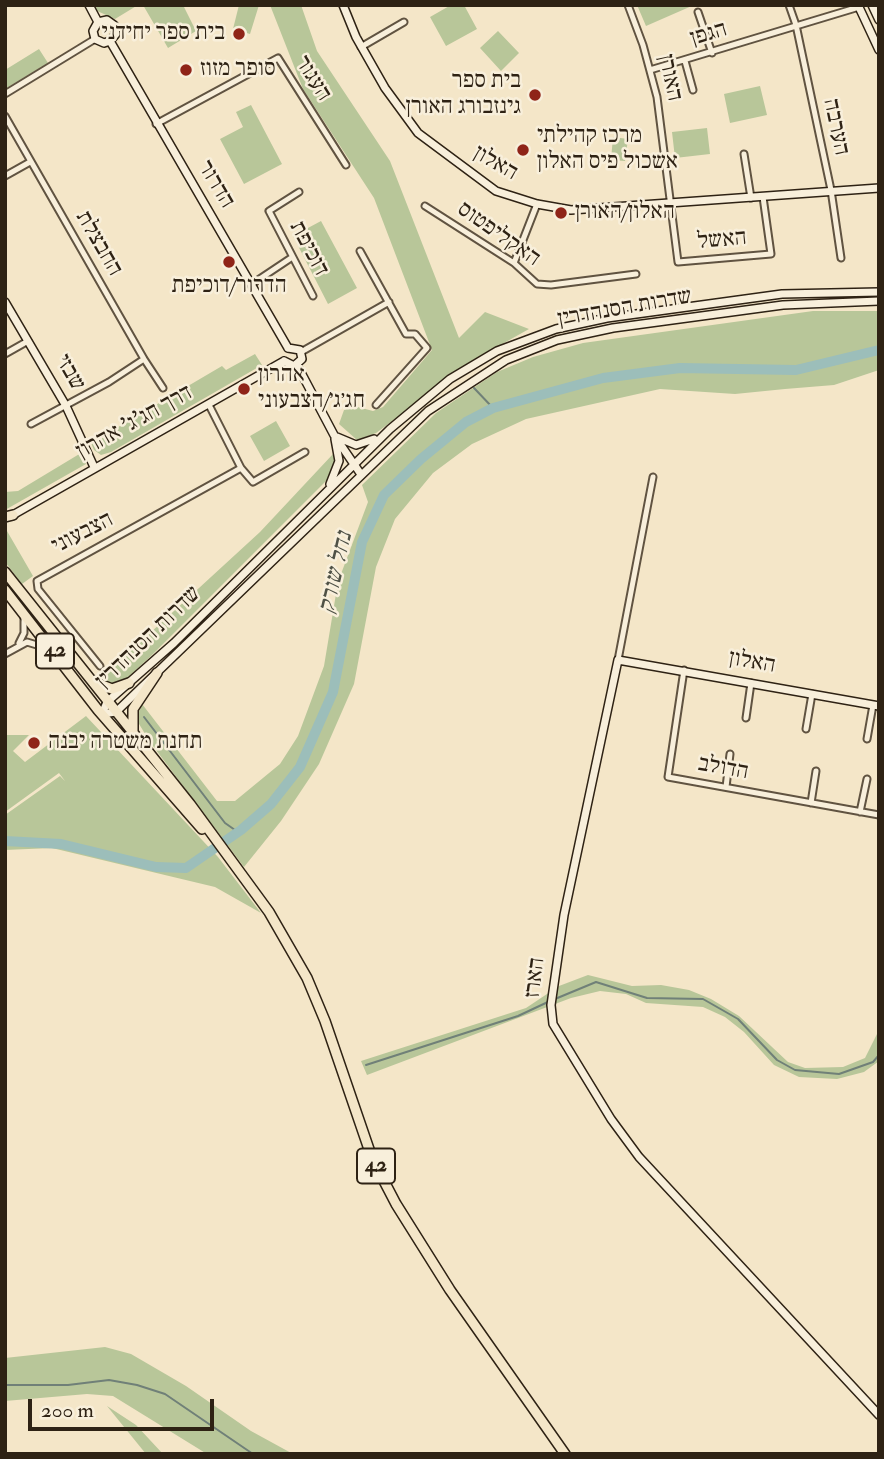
<!DOCTYPE html>
<meta charset="utf-8">
<style>
body{margin:0}
#map{position:relative;width:884px;height:1459px;overflow:hidden;background:#f4e6c8;font-family:"IM FELL Double Pica",serif}
canvas{display:block}
.frame{position:absolute;inset:0;border:7px solid #2e2214;pointer-events:none}
.scale{position:absolute;left:28px;top:1399px;width:186px;height:32px;box-sizing:border-box;border:4px solid #2e2214;border-top:0;padding-left:9px;font-size:21px;line-height:24px;white-space:nowrap;color:#2e2214;-webkit-text-stroke:5px #f8efdb;paint-order:stroke}
</style>
<div id="map">
<canvas width="884" height="1459"></canvas>
<div class="frame"></div>
<div class="scale">200 m</div>
</div>
<script>
const ctx = document.querySelector('canvas').getContext('2d');
ctx.lineJoin = 'round';
function paint(path, color) { ctx.fillStyle = color; ctx.fill(path, 'evenodd'); }
const toPath = rows => new Path2D(rows.map(r => 'M' + r).join(''));
function stroke(path, color, width, dash) { ctx.strokeStyle = color; ctx.lineWidth = width; ctx.lineCap = dash ? 'butt' : 'round'; ctx.setLineDash(dash || []); ctx.stroke(path); }
function write(font, color, halo, rows, align = 'center') {
  ctx.font = font + ' "IM FELL Double Pica","Frank Ruhl Libre",serif'; ctx.lineWidth = 5; ctx.setLineDash([]); ctx.textBaseline = 'middle'; ctx.strokeStyle = halo; ctx.fillStyle = color; for (const [text, x, y, turn = 0] of rows) {
    ctx.save(); ctx.translate(x, y); ctx.rotate((+turn || 0) * Math.PI / 180); ctx.textAlign = isNaN(turn) ? turn : align; if (halo) ctx.strokeText(text, 0, 0); ctx.fillText(text, 0, 0); ctx.restore();
  }
}
paint(toPath([
 [92,5,138,5,115,19,95,10],
 [143,5,183,5,196,31,168,48],
 [239,5,259,5,250,34,233,29],
 [270,5,301,5,317,51,390,161,459,338,485,312,529,329,479,357,376,433,357,440,339,424,344,410,354,406,373,411,383,407,432,350,374,198,303,89],
 [451,5,464,5,477,29,446,46,430,17],
 [637,5,694,5,646,26],
 [498,31,519,53,501,71,480,48],
 [39,49,48,63,5,89,5,70],
 [760,86,767,115,730,123,724,94],
 [251,105,282,164,244,184,220,139,243,127,236,112],
 [707,128,710,154,675,158,672,132],
 [613,137,628,139,625,161,611,160],
 [321,221,357,288,328,304,293,236],
 [813,311,879,311,879,370,834,385,785,389,735,394,660,389,526,419,472,444,433,473,395,519,376,567,354,684,319,764,281,821,244,867,150,742,136,719,142,704,217,801,235,801,280,764,298,736,324,666,338,582,368,502,362,485,436,413,497,372,533,357,583,343],
 [255,354,262,365,111,452,101,455,94,450,91,443,222,366,226,370],
 [276,421,290,446,264,461,250,436],
 [81,453,86,464,5,510,5,492,18,491],
 [333,454,337,458,332,475,152,655,124,681,110,685,101,678,260,532],
 [7,531,33,576,22,584,5,562],
 [86,716,218,857,261,913,215,887,52,848,5,850,5,815,60,776,65,781,59,773,5,812,5,735,29,735,13,751,25,762],
 [588,975,632,986,661,985,689,990,711,999,739,1016,788,1062,805,1068,843,1067,865,1058,879,1030,879,1061,864,1072,837,1079,799,1077,774,1065,744,1032,725,1017,703,1007,646,1003,626,994,600,991,571,998,367,1075,361,1061,526,1008,559,986],
 [105,1347,131,1354,186,1386,251,1431,293,1454,207,1454,113,1396,87,1394,5,1401,5,1358],
 [107,1406,136,1425,163,1454,146,1454]
]), '#b8c699');
stroke(toPath([
 [474,388,493,408],
 [144,717,225,823,235,830,241,830],
 [555,999,596,982,647,998,703,999,738,1019,777,1060,795,1070,839,1074,873,1062,879,1055],
 [366,1065,518,1016,550,1001],
 [5,1385,68,1385,109,1380,137,1385,165,1394,253,1454]
]), '#708078', 2);
stroke(toPath([
 [5,841,61,844,156,867,186,868,241,830,271,804,300,767,333,692,362,542,384,495,421,459,466,422,493,408,603,378,680,368,796,370,879,350]
]), '#9cbeba', 10);
const street = toPath([
 [628,5,643,45,657,97,678,262,771,254,763,197],
 [789,5,796,25,831,190,841,258],
 [698,12,712,53],
 [361,47,404,22],
 [685,61,693,90],
 [650,70,859,7],
 [5,94,95,39],
 [5,116,144,359,163,388],
 [156,124,278,58,346,165],
 [744,154,751,198],
 [5,176,30,162],
 [299,192,269,211,313,296],
 [425,206,514,263,537,284,551,285,636,274],
 [360,251,406,334,415,334,427,348,376,405],
 [514,263,537,204],
 [252,284,291,258],
 [301,352,389,302],
 [5,354,28,341],
 [31,424,109,382,144,359],
 [241,468,253,482,305,452],
 [19,643,24,633,24,615],
 [5,654,27,642,50,649],
 [618,660,653,477],
 [100,666,38,589,37,581,241,468,209,405],
 [684,670,668,777,879,815],
 [746,718,751,683],
 [806,729,812,694],
 [867,739,873,705],
 [726,787,730,754],
 [811,803,816,771],
 [860,812,867,779]
]);
const secondary = toPath([
 [89,5,98,22],
 [343,5,356,37,385,88,418,133,496,191,537,204,571,210,879,188],
 [858,5,879,50],
 [872,5,879,20],
 [98,22,107,20,114,25,116,34,110,41],
 [98,22,93,31,95,39,104,43,110,41],
 [110,41,288,348],
 [5,302,66,406,94,467],
 [284,361,294,366,302,359,300,350,288,348],
 [297,365,334,435,360,473],
 [337,437,356,445,374,439],
 [330,484,339,461,335,439],
 [11,516,284,361],
 [879,706,618,660,564,915,551,1005,553,1024,611,1119,639,1157,879,1415],
 [102,714,107,702,174,643,390,429,450,379,497,351,556,329,607,318,782,294,879,292],
 [102,714,116,712,428,411,506,360,557,340,613,328,783,305,879,301]
]);
const highway = toPath([
 [5,517,13,515],
 [5,572,190,804,269,912,307,978,325,1021,372,1158,396,1204,450,1290,565,1454],
 [5,590,98,710,202,829],
 [92,681,112,689,129,683],
 [133,732,133,709,157,673]
]);
stroke(street, '#605341', 9);
stroke(secondary, '#2e2214', 10);
stroke(highway, '#2e2214', 12);
stroke(street, '#f8efdb', 5);
stroke(secondary, '#f8efdb', 7);
stroke(highway, '#f4e6c8', 9);
for (const [x, y, r, color] of [
 [239,34,7,"#8f2418"],
 [186,70,7,"#8f2418"],
 [535,95,7,"#8f2418"],
 [523,150,7,"#8f2418"],
 [561,213,7,"#8f2418"],
 [229,262,7,"#8f2418"],
 [244,389,7,"#8f2418"],
 [34,743,7,"#8f2418"]
]) { const dot = new Path2D(); dot.arc(x, y, r, 0, 2 * Math.PI); ctx.fillStyle = color; ctx.fill(dot); stroke(dot, '#f8efdb', 2.5); }
for (const [x, y, w] of [
 [55,651,38],
 [376,1166,38]
]) { const box = new Path2D(); box.roundRect(x - w / 2, y - 17.5, w, 35, 5); ctx.fillStyle = '#f8efdb'; ctx.fill(box); stroke(box, '#2e2214', 2); }
write('bold 21px', '#2e2214', null, [
 ["42",55,651],
 ["42",376,1166]
]);
write('23px', '#2e2214', '#f8efdb', [
 ["בית ספר יחידני",225,34,"right"],
 ["סופר מזוז",200,70],
 ["בית ספר",521,82,"right"],
 ["גינזבורג האורן",521,108,"right"],
 ["מרכז קהילתי",537,137],
 ["אשכול פיס האלון",537,163],
 ["האלון/האורן",575,213],
 ["הדרור/דוכיפת",229,287,"center"],
 ["אהרון",258,376],
 ["חג׳ג׳/הצבעוני",258,402],
 ["תחנת משטרה יבנה",48,743]
], 'left');
write('23px', '#2e2214', '#f8efdb', [
 ["הגפן",709,35,-17],
 ["האורן",669,78,78],
 ["העגור",312,79,58],
 ["הערבה",835,127,78],
 ["האלון",495,164,30],
 ["הדרור",215,185,59],
 ["האקליפטוס",498,235,35],
 ["האשל",722,241,-5],
 ["החבצלת",98,244,60],
 ["דוכיפת",308,249,62],
 ["שדרות הסנהדרין",625,309,-10],
 ["שבזי",69,373,60],
 ["דרך חג'ג' אהרון",135,423,-29],
 ["הצבעוני",83,534,-27],
 ["שדרות הסנהדרין",149,638,-44],
 ["האלון",752,663,10],
 ["הדולב",723,769,10],
 ["הארז",536,978,-83]
]);
write('italic 24px', '#4f5146', '#f8efdb', [
 ["נחל שורק",337,573,-77]
]);
</script>
